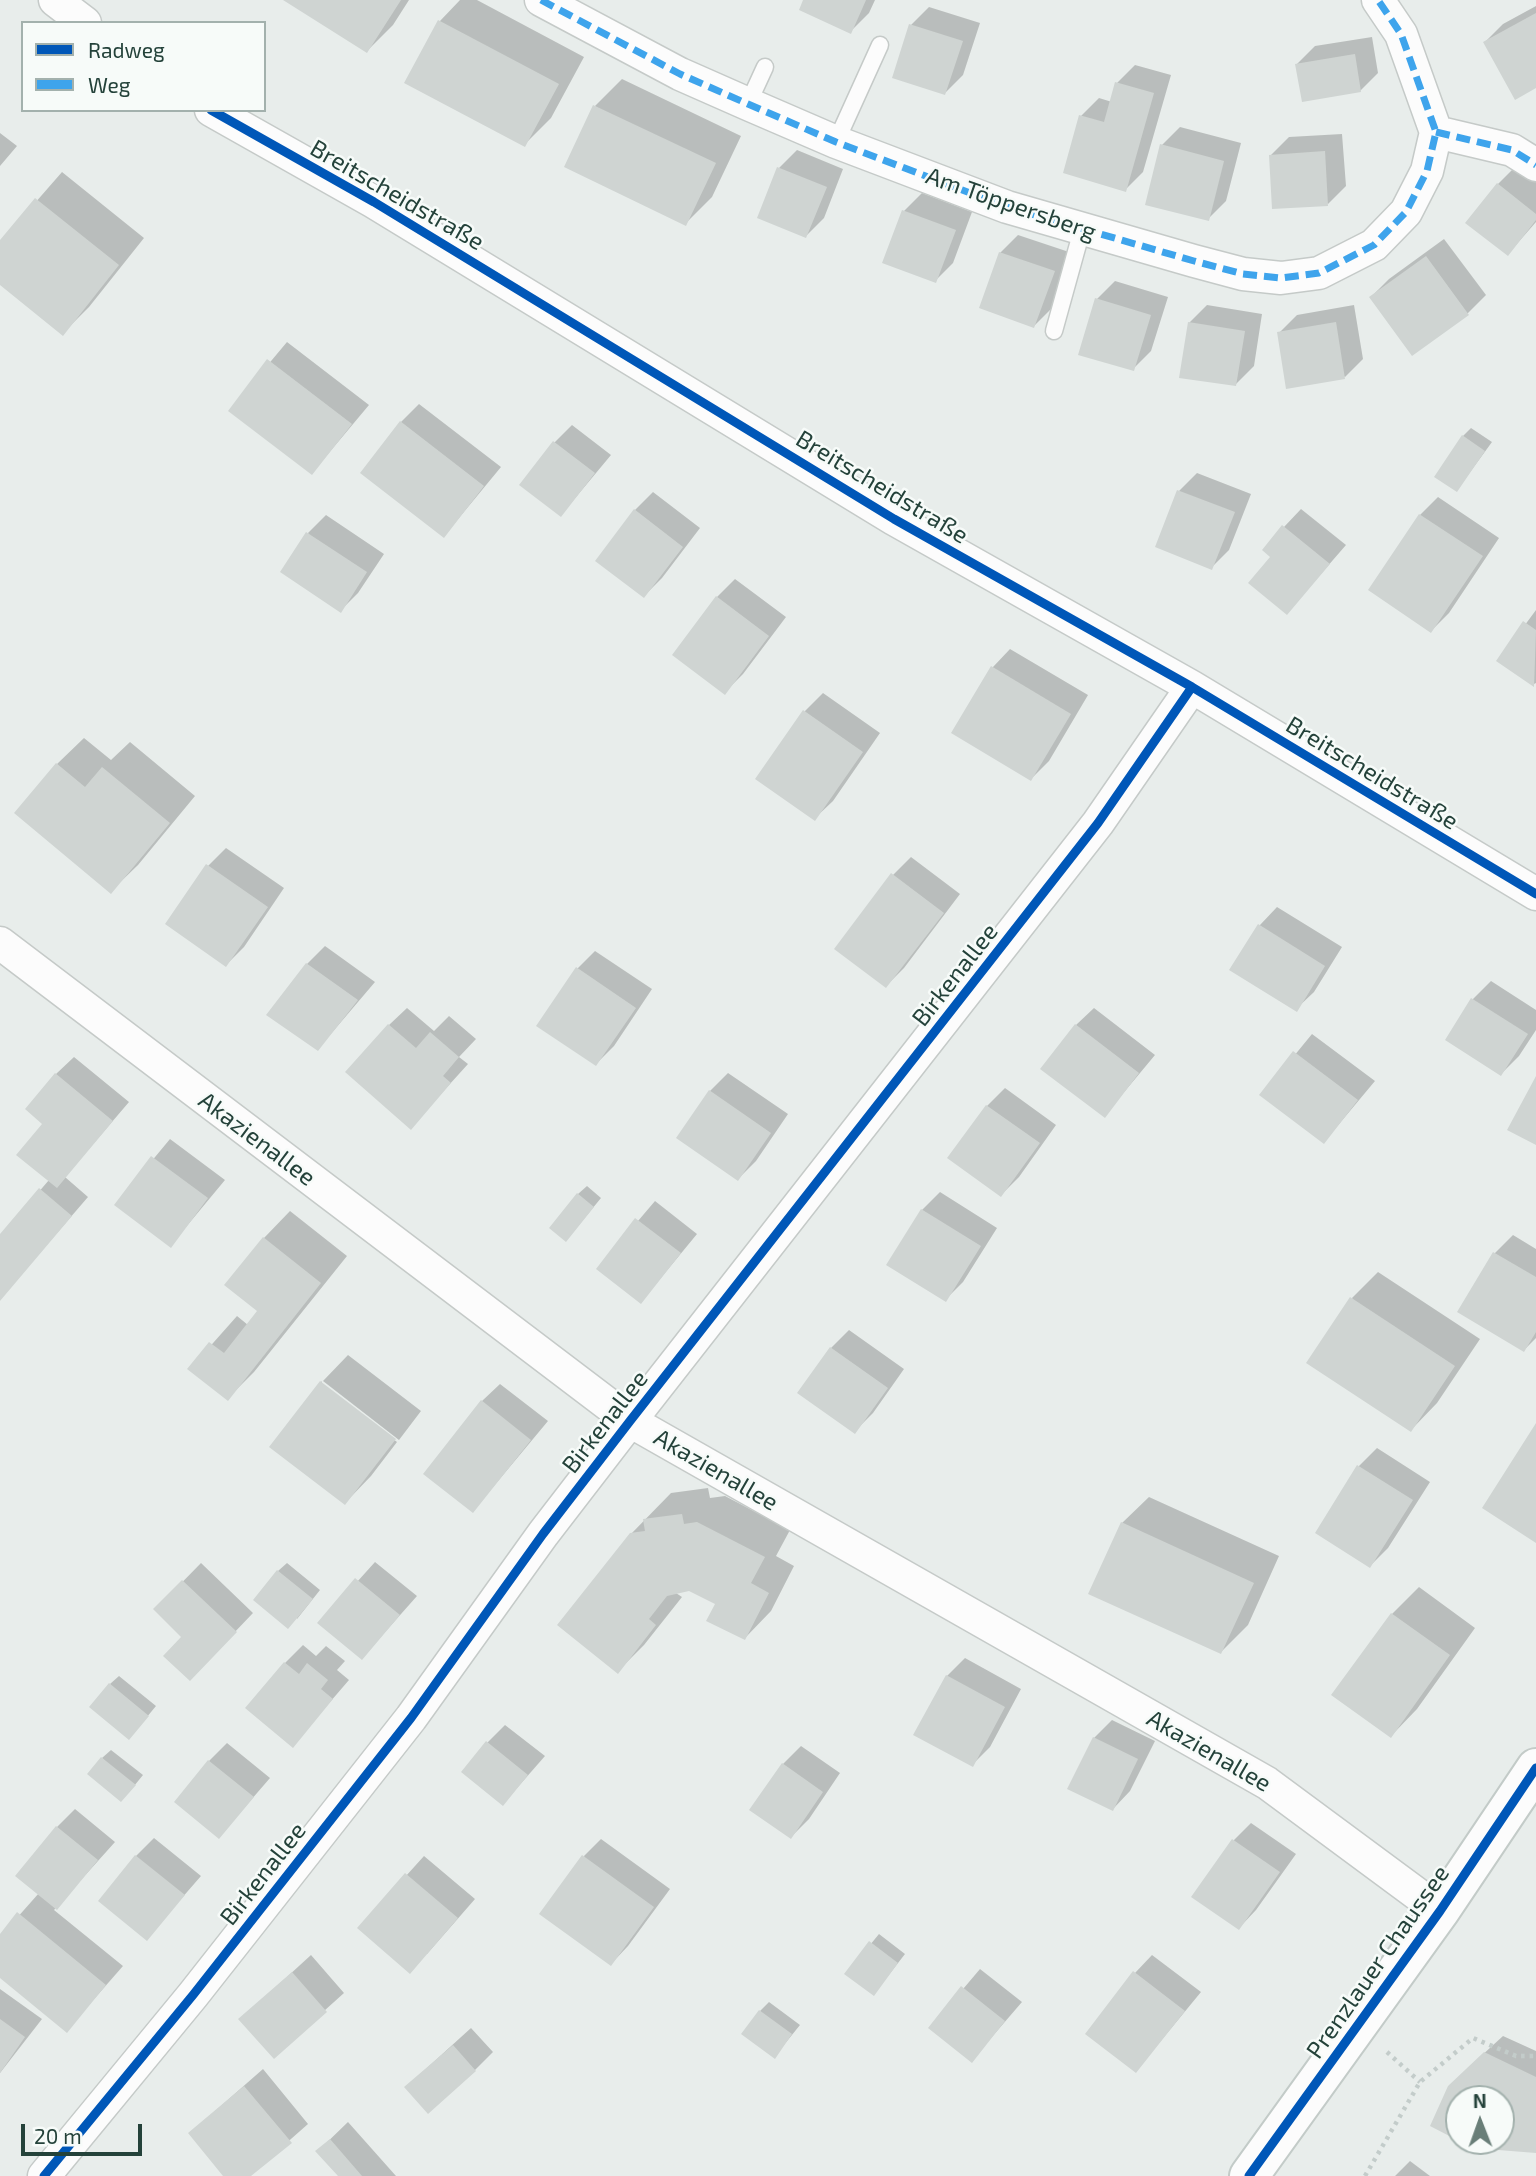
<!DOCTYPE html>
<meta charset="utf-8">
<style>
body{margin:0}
#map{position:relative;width:1536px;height:2176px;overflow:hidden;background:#e8edeb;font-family:"Exo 2",sans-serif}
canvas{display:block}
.legend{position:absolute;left:21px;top:21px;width:245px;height:91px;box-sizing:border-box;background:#f7fbf9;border:2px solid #a3b1ad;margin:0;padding:9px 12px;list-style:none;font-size:21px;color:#24423a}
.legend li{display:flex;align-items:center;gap:14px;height:35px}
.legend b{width:35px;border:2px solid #a3b1ad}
.north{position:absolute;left:1445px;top:2085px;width:70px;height:70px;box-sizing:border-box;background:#f7fbf9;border:2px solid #a3b1ad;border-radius:50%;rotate:359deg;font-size:19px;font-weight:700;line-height:28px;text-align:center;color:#24423a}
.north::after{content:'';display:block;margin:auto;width:24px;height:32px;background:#697e78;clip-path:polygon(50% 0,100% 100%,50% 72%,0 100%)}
.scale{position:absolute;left:21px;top:2124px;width:121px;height:32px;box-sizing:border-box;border:4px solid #24423a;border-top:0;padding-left:9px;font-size:21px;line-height:24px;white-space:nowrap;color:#24423a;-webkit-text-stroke:5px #f7fbf9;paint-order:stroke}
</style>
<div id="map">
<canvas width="1536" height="2176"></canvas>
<ul class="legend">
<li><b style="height:9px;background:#0057b8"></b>Radweg</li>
<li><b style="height:9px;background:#3ea4ec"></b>Weg</li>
</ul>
<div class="north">N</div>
<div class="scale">20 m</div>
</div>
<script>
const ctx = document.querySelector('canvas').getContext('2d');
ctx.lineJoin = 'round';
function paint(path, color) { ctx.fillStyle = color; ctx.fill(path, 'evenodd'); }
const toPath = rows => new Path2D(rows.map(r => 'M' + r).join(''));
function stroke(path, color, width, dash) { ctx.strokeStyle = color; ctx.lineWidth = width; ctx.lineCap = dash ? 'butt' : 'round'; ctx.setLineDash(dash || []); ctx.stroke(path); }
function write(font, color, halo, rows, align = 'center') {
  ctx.font = font + ' "Exo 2",sans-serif'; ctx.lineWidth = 5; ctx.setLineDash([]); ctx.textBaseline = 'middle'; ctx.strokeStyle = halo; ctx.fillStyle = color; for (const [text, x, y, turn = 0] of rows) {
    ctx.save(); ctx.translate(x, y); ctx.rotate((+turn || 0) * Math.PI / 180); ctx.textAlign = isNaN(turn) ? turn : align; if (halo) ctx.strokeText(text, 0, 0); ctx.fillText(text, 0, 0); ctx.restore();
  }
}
paint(toPath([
 [286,0,409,0,393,25,367,51],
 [460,0,477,0,584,57,551,118,525,144,407,82,440,21],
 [805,0,875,0,869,13,851,31],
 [1536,6,1536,86,1485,42,1503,24],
 [929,7,980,23,963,75,945,93,911,25],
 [1372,37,1378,73,1360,91,1297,64,1315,46],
 [1135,65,1171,75,1143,172,1125,190,1081,116,1099,98,1112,102,1117,83],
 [622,79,741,136,712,197,685,224,595,106],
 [1180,127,1241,143,1226,201,1208,219,1162,145],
 [0,133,17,146,0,166],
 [1342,134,1346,186,1328,204,1271,155,1289,137],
 [797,150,843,169,824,218,806,236,779,168],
 [1516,166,1536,182,1536,222,1508,254,1498,184],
 [62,172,144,238,89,307,63,333,0,283,0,243],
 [922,193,972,212,953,263,935,281,885,262,904,211],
 [1018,235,1072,253,1052,308,1034,326,1000,253],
 [1444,239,1486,295,1468,313,1413,354,1371,297,1389,279],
 [1115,281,1168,297,1151,351,1133,369,1097,299],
 [1207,305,1262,314,1254,366,1236,384,1189,323],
 [1354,305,1363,359,1345,377,1279,333,1297,315],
 [287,342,369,405,312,473,230,410],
 [419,404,501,467,444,536,401,422],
 [572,425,611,455,561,515,554,443],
 [1471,428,1492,442,1457,490,1463,436],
 [1197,473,1251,494,1229,550,1211,568,1179,491],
 [653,492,700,528,662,578,644,596,635,510],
 [1438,497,1499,538,1449,613,1431,631,1420,515],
 [1301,509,1346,545,1287,613,1273,556,1284,527],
 [326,515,384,554,358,593,340,611,308,533],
 [735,579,786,617,743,674,725,692,717,597],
 [1536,610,1536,683,1534,684,1499,660],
 [1010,649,1088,695,1049,761,1031,779,953,733,993,667],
 [823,693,880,733,833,801,815,818,805,711],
 [84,738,111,760,130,742,195,796,138,865,111,891,57,764],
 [226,848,284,888,244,947,226,965,208,866],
 [911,857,960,894,904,968,886,986,893,875],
 [1277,907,1342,947,1314,992,1296,1009,1232,970,1260,925],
 [325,946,375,982,318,1049,307,964],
 [595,951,652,989,614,1046,596,1064,577,969],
 [1491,981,1536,1010,1536,1030,1519,1056,1501,1074,1447,1040,1473,999],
 [407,1008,434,1031,449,1016,476,1039,459,1057,468,1064,411,1127,389,1025],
 [1094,1008,1155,1055,1105,1115,1076,1025],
 [1312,1034,1375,1081,1324,1142,1262,1095],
 [74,1057,129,1102,65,1177,88,1197,0,1299,0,1237,49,1180,45,1124,56,1074],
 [728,1073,788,1114,756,1161,738,1179,710,1091],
 [1005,1088,1056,1125,1019,1177,1001,1195,987,1106],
 [170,1139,225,1180,171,1245,116,1204],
 [587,1186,601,1198,574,1231,578,1194],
 [940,1192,997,1228,963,1282,945,1300,922,1210],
 [655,1201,697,1234,641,1302,598,1268],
 [290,1211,347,1256,254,1372,228,1398,190,1369,237,1316,248,1325,259,1311,227,1285,264,1238],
 [1513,1235,1536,1249,1536,1338,1524,1350,1460,1311,1495,1253],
 [1378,1272,1480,1339,1437,1403,1411,1430,1352,1298],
 [849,1330,904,1369,873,1413,855,1431,831,1348],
 [348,1355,421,1411,399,1440,323,1381],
 [322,1381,322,1385,397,1442,371,1476,345,1503,272,1447],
 [500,1384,548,1421,473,1511,482,1401],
 [1377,1448,1430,1482,1388,1548,1370,1566,1317,1532,1359,1466],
 [708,1488,710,1498,725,1496,790,1530,776,1556,794,1566,771,1611,745,1638,718,1604,689,1589,676,1593,682,1597,644,1645,618,1671,631,1534,671,1493],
 [1149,1497,1279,1556,1248,1625,1221,1652,1122,1523],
 [375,1562,417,1596,362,1658,320,1623],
 [201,1563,253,1613,190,1679,184,1637,156,1609],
 [287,1563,320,1590,297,1619,278,1571],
 [1419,1587,1475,1628,1417,1709,1391,1736,1392,1614],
 [303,1645,316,1656,326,1646,345,1661,337,1670,349,1680,293,1745,285,1663],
 [965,1658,1021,1689,990,1747,972,1765,947,1676],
 [119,1676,156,1706,137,1729,110,1684],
 [1112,1720,1155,1741,1130,1791,1113,1809,1094,1738],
 [505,1725,545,1756,503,1804,487,1743],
 [227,1743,270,1778,219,1837,209,1761],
 [801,1746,840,1773,809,1819,791,1837,752,1809,783,1764],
 [111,1750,143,1775,130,1791,102,1758],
 [75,1809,115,1842,54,1910,123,1966,67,2030,0,1976,0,1937,39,1893,57,1827],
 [1251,1823,1296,1854,1256,1910,1239,1928,1234,1840],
 [154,1838,201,1876,147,1938,136,1856],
 [601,1839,670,1889,628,1946,611,1964,584,1856],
 [424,1856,475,1899,427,1954,359,1928],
 [879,1934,905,1954,874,1994,847,1973],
 [311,1955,344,1993,274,2056,241,2019],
 [1152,1955,1201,1992,1136,2071,1135,1973],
 [980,1969,1022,2002,972,2060,930,2028],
 [0,1989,42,2019,0,2073],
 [769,2002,800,2025,775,2056,760,2011],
 [471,2028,493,2052,475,2070,406,2087],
 [1503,2036,1536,2051,1536,2151,1464,2141,1501,2141,1501,2099,1459,2099,1459,2139,1433,2126,1468,2068],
 [263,2069,308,2124,249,2176,225,2176,190,2133],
 [348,2122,396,2176,340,2176,318,2151],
 [1410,2161,1430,2176,1395,2176]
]), '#0003');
paint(toPath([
 [283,0,401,0,367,53],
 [803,0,866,0,851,34,799,10],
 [1536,13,1536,88,1515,100,1483,42],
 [438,20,559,84,525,147,404,83],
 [909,24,963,41,945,95,892,78],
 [1355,54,1361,92,1302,102,1295,64],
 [1115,82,1154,93,1126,192,1063,173,1079,115,1104,122],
 [593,105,716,163,686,226,564,167],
 [1160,144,1224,161,1209,221,1145,205],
 [1325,151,1328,206,1272,209,1269,155],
 [777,167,827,187,806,238,757,218],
 [1497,183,1536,214,1536,220,1508,256,1465,223],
 [35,198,119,265,63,336,0,285,0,240],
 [902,210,956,230,936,283,882,263],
 [999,252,1055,271,1034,328,979,308],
 [1426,256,1469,315,1412,356,1369,297],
 [1095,298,1151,315,1134,371,1078,355],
 [1188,322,1245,331,1236,386,1179,378],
 [1336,322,1345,379,1286,389,1277,332],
 [267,359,352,424,312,475,228,411],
 [400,421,484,486,444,538,360,473],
 [1462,435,1485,451,1457,492,1434,477],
 [553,441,595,473,561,517,519,485],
 [1177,490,1235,512,1212,570,1155,547],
 [634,509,683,547,644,598,595,561],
 [1419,514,1483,556,1431,633,1368,590],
 [1282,525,1330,564,1287,615,1248,583,1270,557,1262,550],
 [306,532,367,572,341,613,280,572],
 [716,596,769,636,725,695,672,655],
 [1523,621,1536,630,1534,687,1496,661],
 [991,666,1071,714,1031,781,951,733],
 [803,710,863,752,815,821,755,779],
 [56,763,85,787,102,767,170,823,111,894,14,813],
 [206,864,268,907,226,967,165,924],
 [891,873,944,913,886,988,834,949],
 [1258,924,1325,966,1297,1012,1229,970],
 [306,963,358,1000,318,1051,266,1015],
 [576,967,636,1008,596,1066,536,1026],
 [1471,998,1528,1034,1501,1076,1445,1040],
 [388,1024,416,1048,430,1032,459,1057,443,1076,451,1083,411,1130,345,1072],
 [1075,1024,1139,1073,1105,1118,1040,1069],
 [1293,1051,1358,1100,1324,1144,1259,1095],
 [55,1073,113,1121,57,1188,16,1155,42,1124,25,1109],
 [1536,1076,1536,1145,1507,1130],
 [709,1090,771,1133,738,1181,676,1138],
 [986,1105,1040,1143,1001,1197,947,1158],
 [151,1156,208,1198,171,1248,114,1205],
 [39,1188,72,1216,0,1301,0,1234],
 [577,1193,594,1207,566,1242,549,1228],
 [921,1209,981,1246,946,1302,886,1265],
 [635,1218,681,1253,641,1304,596,1269],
 [263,1237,321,1283,228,1401,187,1369,209,1342,224,1353,257,1311,224,1285],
 [1493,1252,1536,1277,1536,1332,1524,1352,1457,1312],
 [1350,1297,1455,1366,1411,1432,1306,1363],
 [830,1347,888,1388,855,1434,797,1393],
 [320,1381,396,1439,345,1505,269,1447],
 [481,1400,531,1440,473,1513,423,1474],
 [1536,1423,1536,1543,1482,1508],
 [1357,1465,1413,1500,1370,1568,1315,1533],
 [682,1514,684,1524,697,1522,765,1557,751,1583,769,1593,745,1640,706,1621,715,1604,689,1591,667,1596,649,1619,656,1625,618,1674,557,1625,630,1533,645,1531,643,1519],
 [1121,1522,1254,1583,1221,1654,1088,1594],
 [277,1570,313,1599,288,1629,253,1600],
 [355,1578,400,1615,362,1660,317,1623],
 [182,1580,237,1632,190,1681,163,1656,181,1637,153,1609],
 [1391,1613,1450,1655,1391,1738,1331,1695],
 [284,1662,299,1674,307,1663,328,1680,321,1689,333,1699,293,1748,245,1708],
 [946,1675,1005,1707,973,1767,913,1735],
 [109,1683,149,1716,129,1740,89,1707],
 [1093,1737,1138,1759,1113,1811,1067,1789],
 [486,1741,528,1775,503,1806,461,1772],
 [101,1757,136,1785,121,1802,87,1774],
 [208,1760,254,1797,219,1839,174,1802],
 [782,1763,823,1792,791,1839,749,1810],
 [56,1826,98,1860,57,1910,15,1876],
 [1232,1839,1280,1872,1239,1930,1191,1897],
 [135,1855,185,1895,147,1941,98,1901],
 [582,1855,654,1907,611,1966,539,1914],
 [405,1873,458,1918,410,1974,357,1928],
 [17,1912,106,1985,67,2033,0,1978,0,1934],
 [869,1941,898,1963,874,1996,844,1974],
 [1133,1971,1185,2011,1136,2073,1085,2034],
 [292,1972,327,2012,274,2059,238,2019],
 [961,1986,1005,2021,972,2063,928,2028],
 [759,2010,792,2034,775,2059,741,2034],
 [0,2019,25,2037,0,2073],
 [453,2045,476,2071,428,2114,404,2087],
 [1484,2052,1536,2077,1536,2153,1473,2148,1460,2141,1501,2141,1501,2099,1459,2099,1459,2141,1430,2126,1448,2086],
 [244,2086,292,2143,251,2176,223,2176,188,2133],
 [330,2139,362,2176,338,2176,315,2151]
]), '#cfd4d2');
const lane = toPath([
 [748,104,765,67],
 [836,142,880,45],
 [1054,331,1082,230]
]);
const street = toPath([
 [55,0,85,23],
 [541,0,680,74,748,104,836,142,1007,207,1194,261,1243,274,1281,278,1319,273,1374,245,1406,212,1427,171,1436,132,1401,34,1378,0],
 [211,110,374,202,894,519,1192,687,1536,894],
 [1436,132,1512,150,1536,165],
 [0,943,630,1421,1267,1783,1440,1911],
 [44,2176,193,1995,411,1718,543,1534,630,1421,1098,823,1192,687]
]);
const secondary = toPath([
 [1249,2176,1440,1911,1536,1768]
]);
stroke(lane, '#c5cac8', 19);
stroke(street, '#c5cac8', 35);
stroke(secondary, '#c3cbc8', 42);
stroke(toPath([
 [1387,2052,1420,2082],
 [1365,2176,1420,2082,1473,2038,1516,2056,1536,2056]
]), '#c3ccca', 4.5, [3.5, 5]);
stroke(lane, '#fcfcfc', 16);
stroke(street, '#fcfcfc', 32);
stroke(secondary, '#fcfcfc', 38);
stroke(toPath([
 [541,0,680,74,748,104,836,142,1007,207,1194,261,1243,274,1281,278,1319,273,1374,245,1406,212,1427,171,1436,132,1401,34,1378,0],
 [1436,132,1512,150,1536,165]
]), '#3ea4ec', 7, [14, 7]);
stroke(toPath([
 [211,110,374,202,894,519,1192,687,1536,894],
 [44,2176,193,1995,411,1718,543,1534,630,1421,1098,823,1192,687],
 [1249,2176,1440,1911,1536,1768]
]), '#0057b8', 9);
write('24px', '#24423a', '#f7fbf9', [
 ["Breitscheidstraße",397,195,30],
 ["Am Töppersberg",1011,204,19],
 ["Breitscheidstraße",882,487,31],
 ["Breitscheidstraße",1372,773,31],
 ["Birkenallee",955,975,-52],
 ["Akazienallee",257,1139,37],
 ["Birkenallee",605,1422,-52],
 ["Akazienallee",716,1470,30],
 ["Akazienallee",1209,1751,30],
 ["Birkenallee",263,1874,-52],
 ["Prenzlauer Chaussee",1378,1962,-55]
]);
</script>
